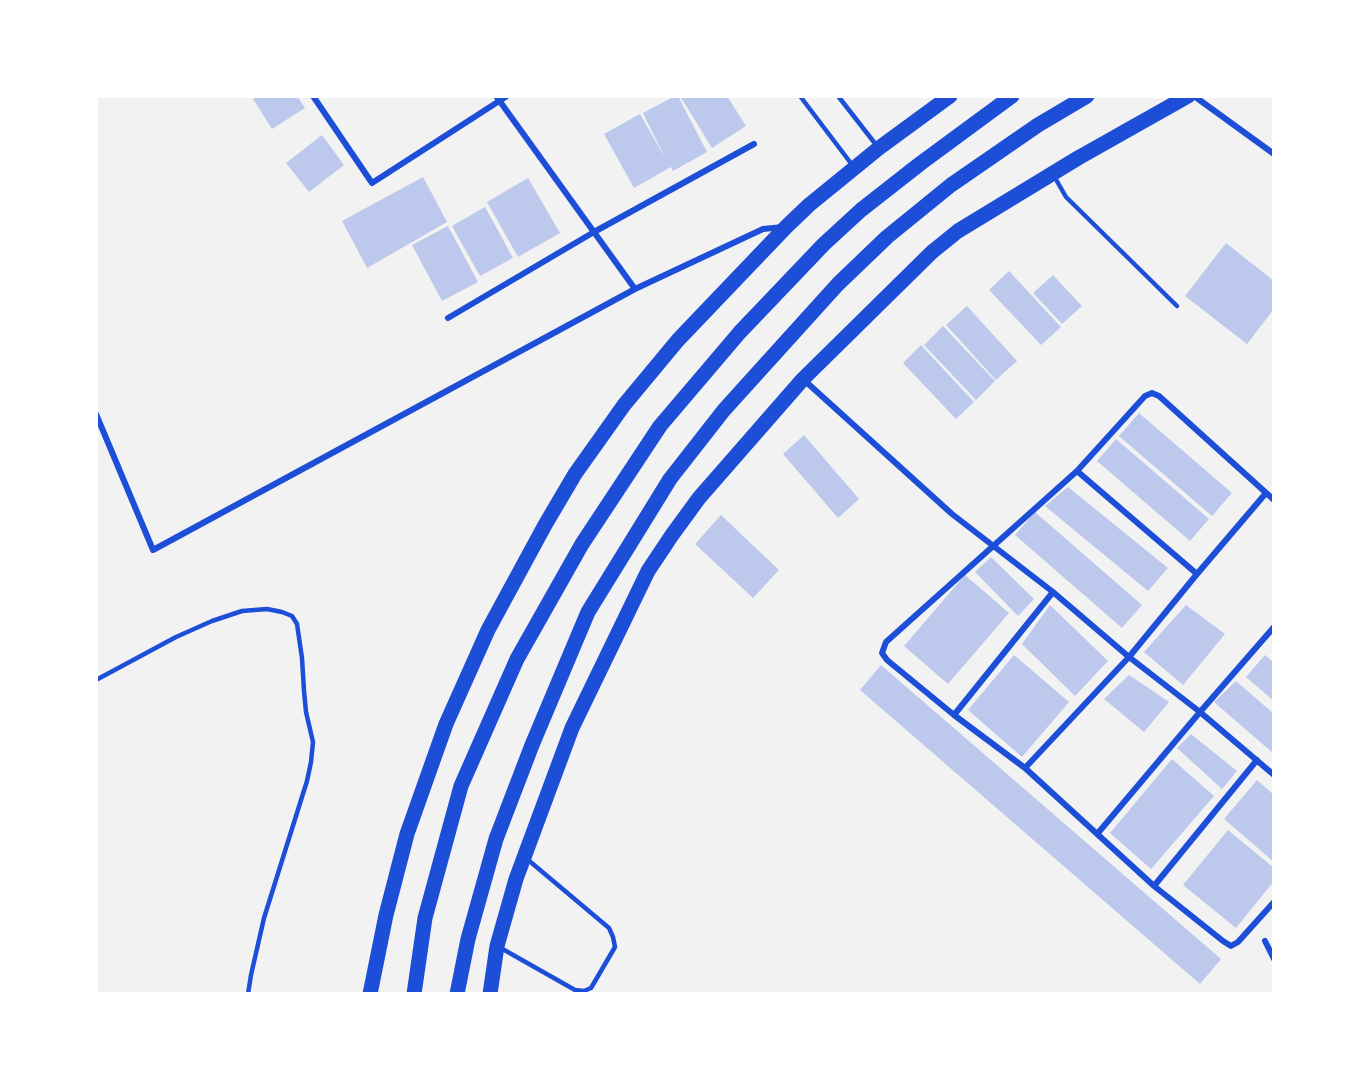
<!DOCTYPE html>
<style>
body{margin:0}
#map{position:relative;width:1370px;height:1090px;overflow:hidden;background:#f2f2f2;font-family:"Nunito Sans",sans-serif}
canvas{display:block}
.frame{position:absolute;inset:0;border:98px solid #fff;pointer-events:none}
</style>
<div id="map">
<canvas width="1370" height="1090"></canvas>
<div class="frame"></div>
</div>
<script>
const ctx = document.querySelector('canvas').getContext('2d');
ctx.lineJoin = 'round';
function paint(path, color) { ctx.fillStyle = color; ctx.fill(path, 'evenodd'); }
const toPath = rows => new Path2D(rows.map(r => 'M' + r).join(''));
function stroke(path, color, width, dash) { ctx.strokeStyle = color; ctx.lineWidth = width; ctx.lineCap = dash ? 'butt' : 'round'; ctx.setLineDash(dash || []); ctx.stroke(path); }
paint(toPath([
 [258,96,297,96,305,108,272,129,253,99],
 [675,96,678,96,707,152,673,171,671,167,634,188,604,134,640,114,665,158,643,113],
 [680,96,727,96,746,126,712,148],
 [322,135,344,165,309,192,286,163],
 [423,177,447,222,367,268,342,221],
 [528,178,560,233,518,257,487,202],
 [485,207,513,258,480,276,452,226],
 [448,226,478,282,442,301,412,245],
 [1226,243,1274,281,1274,309,1247,344,1185,296],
 [1009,271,1061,327,1041,345,989,290],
 [1053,275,1082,306,1062,324,1033,293],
 [967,306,1017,361,996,380,946,325],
 [943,326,995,381,976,400,924,345],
 [921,345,974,402,956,419,903,363],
 [1139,413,1232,493,1212,516,1119,436],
 [804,435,859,499,838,518,783,454],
 [1116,439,1209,519,1190,541,1097,461],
 [1068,487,1168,568,1148,591,1045,506],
 [1035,512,1142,605,1122,628,1015,535],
 [721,515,779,570,753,598,695,544],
 [991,557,1034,599,1018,616,975,572],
 [965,575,1009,613,948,684,904,646],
 [1050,605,1108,661,1075,696,1022,644],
 [1186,605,1225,634,1183,685,1144,652],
 [1014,655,1069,702,1022,757,968,710],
 [1265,655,1274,663,1274,701,1246,677],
 [881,665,1221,959,1200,984,860,690],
 [1129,675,1169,702,1144,732,1104,699],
 [1236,681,1274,714,1274,754,1214,702],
 [1191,734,1237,771,1222,789,1177,748],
 [1172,759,1214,796,1151,869,1110,833],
 [1257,780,1274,795,1274,862,1224,819],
 [1228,830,1274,868,1274,881,1236,928,1183,885]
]), '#bdc9ec');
stroke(toPath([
 [800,96,853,166],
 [838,96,877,146],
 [1054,176,1066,197,1177,306],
 [96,680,176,637,212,621,242,611,267,609,282,612,292,616,297,624,302,658,304,691,306,712,313,742,311,762,307,781,264,918,251,975,248,994],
 [499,947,575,990,584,991,591,988,615,947,613,937,609,928,527,859]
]), '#1d4ed8', 4.5);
stroke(toPath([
 [313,96,372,183,507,96],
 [496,96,635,289],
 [1194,96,1274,154],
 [448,318,594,232,754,144],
 [804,380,952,514,1053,592,1129,657,1200,712,1274,775],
 [96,414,153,550,635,289,763,229,783,227],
 [1077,471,1197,574],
 [1274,500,1159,396,1152,393,1145,396,1077,471,886,642,882,653,887,660,954,715,1025,768,1154,886,1223,941,1231,946,1238,942,1274,902],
 [954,715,1053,592],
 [1025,768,1129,657,1197,574,1266,493],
 [1098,833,1200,712,1274,627],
 [1154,886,1257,760],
 [1265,941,1274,959]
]), '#1d4ed8', 6);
stroke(toPath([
 [370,994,386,915,407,834,446,724,488,630,545,525,575,474,624,405,678,340,786,227,809,205,879,148,950,96],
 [414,994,425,918,461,786,517,659,582,544,660,426,740,332,824,244,861,210,921,163,1012,96],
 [457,994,468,939,496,839,532,745,588,612,670,479,724,410,838,284,887,237,951,185,1038,125,1087,96],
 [490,994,497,946,516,879,572,728,648,571,672,535,699,498,803,379,932,252,958,231,1078,158,1188,96]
]), '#1d4ed8', 15);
</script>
